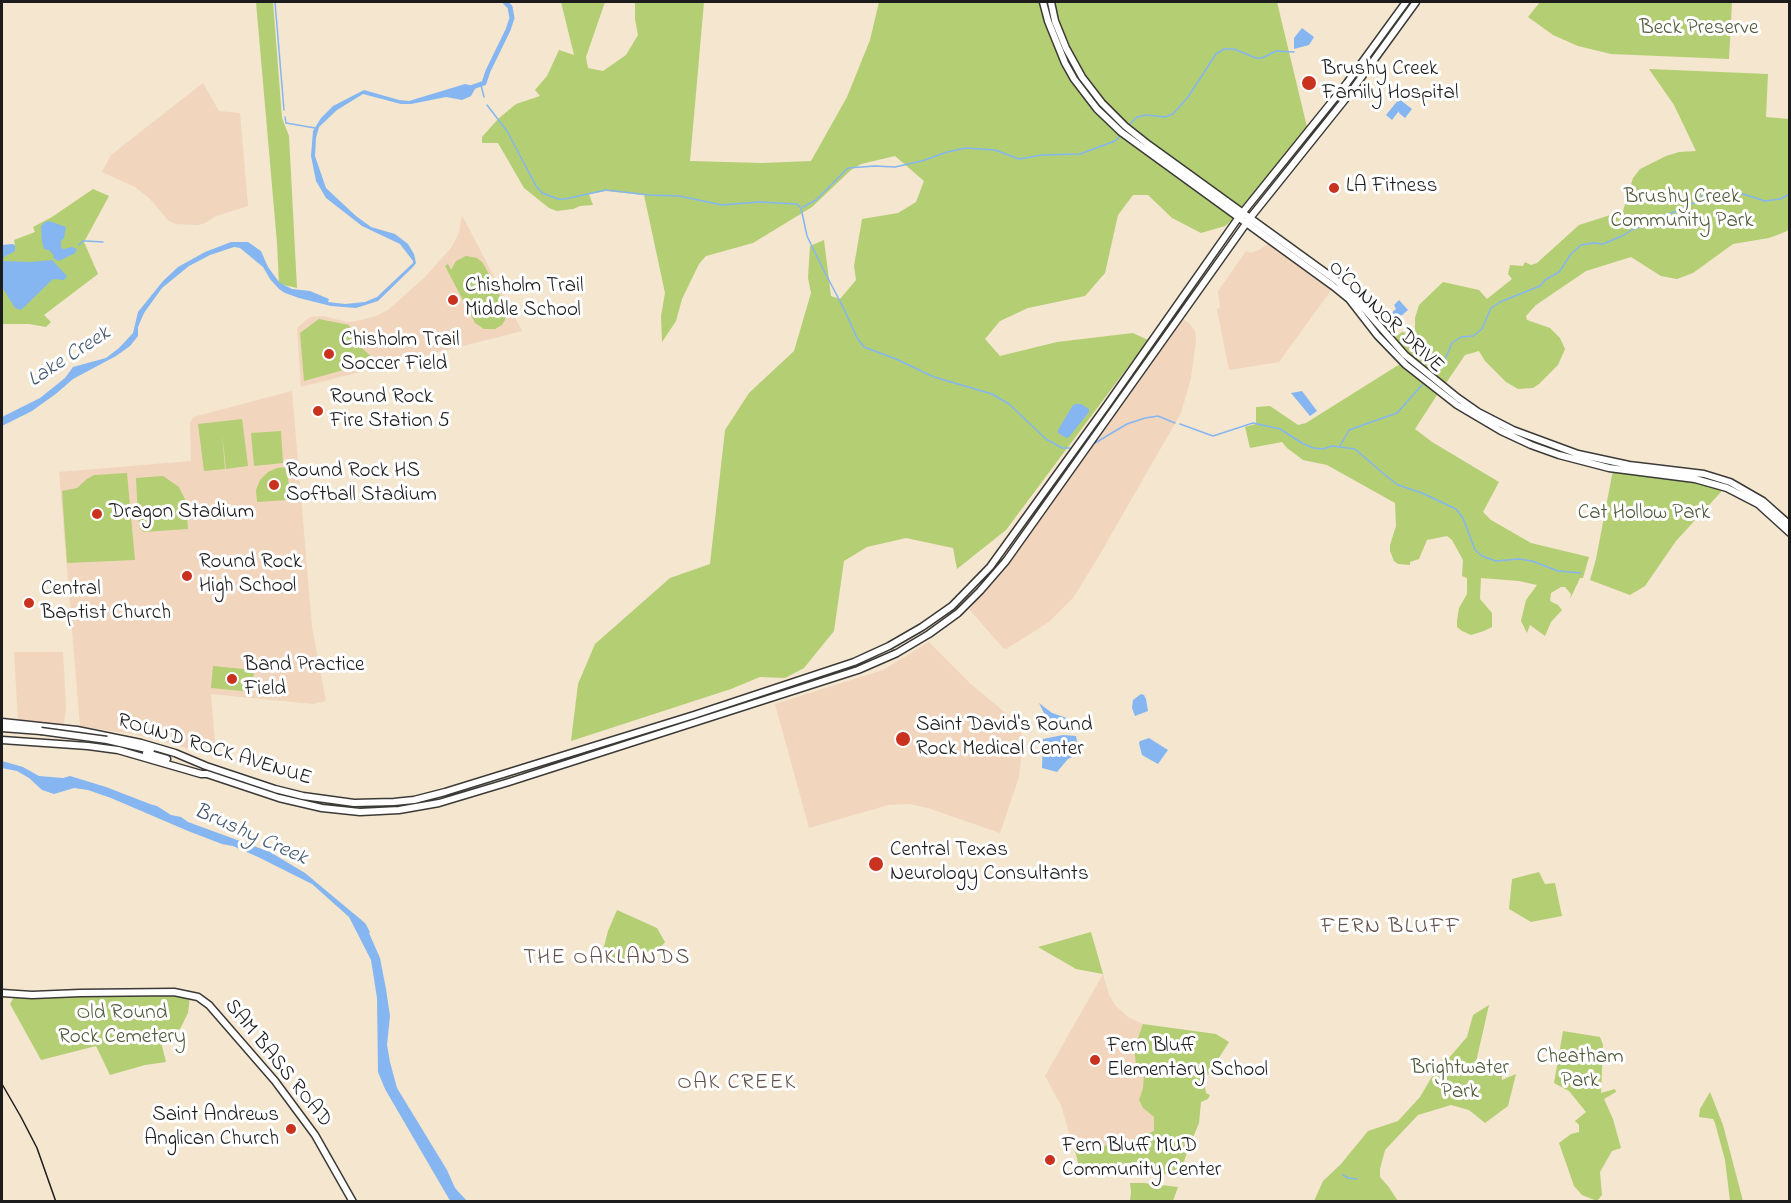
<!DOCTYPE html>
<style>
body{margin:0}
#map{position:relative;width:1791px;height:1203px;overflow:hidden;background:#f4e6cf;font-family:"Indie Flower",sans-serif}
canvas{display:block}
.frame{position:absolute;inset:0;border:3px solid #1c1c1c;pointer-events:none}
</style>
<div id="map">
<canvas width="1791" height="1203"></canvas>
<div class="frame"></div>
</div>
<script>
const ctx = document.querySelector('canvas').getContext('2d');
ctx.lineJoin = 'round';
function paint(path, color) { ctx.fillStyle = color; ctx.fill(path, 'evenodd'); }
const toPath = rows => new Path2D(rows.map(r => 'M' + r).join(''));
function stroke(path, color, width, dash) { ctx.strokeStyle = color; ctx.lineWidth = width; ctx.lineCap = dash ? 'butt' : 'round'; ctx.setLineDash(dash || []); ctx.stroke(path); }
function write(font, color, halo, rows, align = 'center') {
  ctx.font = font + ' "Indie Flower",sans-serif'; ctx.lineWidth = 6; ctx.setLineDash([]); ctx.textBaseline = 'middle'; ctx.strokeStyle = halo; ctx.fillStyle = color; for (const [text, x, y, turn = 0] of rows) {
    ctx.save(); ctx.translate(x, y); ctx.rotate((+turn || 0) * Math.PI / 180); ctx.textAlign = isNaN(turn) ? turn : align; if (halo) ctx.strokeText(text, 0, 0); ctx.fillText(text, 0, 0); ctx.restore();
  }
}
paint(toPath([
 [203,83,219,111,240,113,248,206,216,216,205,223,197,225,175,224,168,220,149,198,135,187,102,172,111,155],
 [462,215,522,331,301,387,297,328,310,317,323,316,347,322,357,321,376,316,388,310,425,277,451,248,459,233],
 [1270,242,1332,289,1279,362,1229,370,1217,309,1220,308,1218,291,1246,251,1251,253,1259,250],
 [1184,320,1190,324,1195,331,1196,340,1191,378,1181,413,1096,561,1073,598,1049,622,1006,649,1003,648,969,609,999,576,1182,321],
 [292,391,312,627,326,701,313,704,211,694,216,754,208,754,134,734,80,727,59,472,191,461,190,424,193,417],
 [929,642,971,684,1021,726,1022,751,1019,777,1000,833,928,808,909,804,888,805,809,828,775,704,883,670],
 [14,652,63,652,66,707,64,724,18,721],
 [1103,974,1109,995,1116,1006,1128,1017,1143,1024,1134,1049,1144,1072,1143,1088,1139,1100,1143,1108,1154,1117,1154,1131,1123,1143,1074,1150,1061,1105,1045,1076]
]), '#f1d5bd');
paint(toPath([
 [256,2,273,2,282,118,289,136,297,288,279,284,277,243],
 [561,2,605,2,586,57,588,68,603,71,626,55,638,35,635,19,635,2,704,2,690,161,762,163,811,161,847,97,870,40,879,2,1277,2,1307,127,1233,219,1225,226,1201,233,1172,218,1148,195,1133,195,1118,215,1105,273,1085,296,1028,308,1000,321,985,339,1000,356,1057,342,1133,333,1148,340,1006,530,957,569,953,548,906,538,867,547,844,561,834,631,804,668,785,678,760,677,731,689,571,741,578,684,595,644,670,578,710,564,725,430,749,393,794,351,811,293,808,278,810,246,824,240,831,296,840,299,856,280,854,266,862,219,898,213,916,202,924,181,895,156,861,164,851,170,812,207,753,243,706,256,699,264,682,299,676,321,662,342,661,316,665,293,644,195,606,191,589,194,593,205,580,206,573,209,557,211,549,208,524,188,498,143,482,143,482,137,498,119,516,104,540,96,535,90,547,76,559,50,574,55],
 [1540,2,1732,2,1729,59,1611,54,1578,46,1553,35,1528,17],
 [1649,69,1768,74,1766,117,1789,119,1790,229,1785,232,1769,238,1733,244,1693,273,1677,279,1661,276,1631,257,1586,271,1536,305,1526,316,1527,320,1550,328,1560,338,1565,349,1558,365,1539,384,1533,388,1518,389,1506,382,1485,361,1479,351,1465,355,1444,386,1393,339,1402,332,1408,333,1415,330,1415,318,1419,305,1443,282,1479,290,1487,299,1512,279,1508,274,1510,265,1523,266,1525,262,1531,265,1537,263,1579,225,1623,211,1633,178,1640,169,1666,156,1679,152,1696,151,1674,105],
 [93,189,109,196,84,242,98,274,44,315,51,322,46,327,29,324,2,324,2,245,15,245,14,240,35,232,33,227,52,217],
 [466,256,477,258,483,263,506,307,507,312,505,320,502,325,495,329,484,329,475,323,445,266,448,264,451,270,456,261],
 [319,319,349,325,353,340,376,361,304,381,300,333],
 [1400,364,1437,395,1415,429,1432,442,1499,482,1483,512,1491,520,1531,543,1589,557,1583,578,1580,578,1570,599,1571,594,1565,587,1561,587,1551,593,1550,601,1558,605,1562,610,1551,622,1545,636,1530,625,1527,633,1521,621,1526,600,1537,585,1519,581,1481,578,1480,599,1492,613,1492,627,1484,631,1471,635,1462,631,1457,627,1457,621,1459,608,1467,594,1467,578,1462,576,1463,560,1452,540,1447,536,1427,540,1419,559,1410,562,1410,565,1398,564,1394,561,1390,551,1390,545,1396,526,1395,503,1327,465,1303,460,1287,448,1282,442,1250,448,1245,427,1256,424,1256,407,1270,406,1298,425,1306,423],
 [242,419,248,466,226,469,222,433,225,469,204,471,198,424],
 [281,431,283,463,254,466,251,433],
 [287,467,290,497,288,500,257,502,256,490,260,480,268,472,277,468],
 [1613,470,1691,480,1721,488,1721,492,1676,541,1645,586,1630,595,1590,580,1596,559],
 [127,473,135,560,67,563,62,491,77,488,87,479,94,475],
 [163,476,179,487,186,501,188,529,144,532,140,529,138,517,136,478],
 [213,666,254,670,252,692,211,688],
 [1539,872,1545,884,1555,883,1562,916,1531,922,1509,909,1512,879],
 [617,910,657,928,665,942,656,953,641,951,619,965,600,962,608,931],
 [1091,932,1103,974,1076,969,1038,947],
 [173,993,190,997,188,1013,180,1029,159,1034,166,1062,145,1065,110,1075,96,1046,41,1060,10,1004,14,997,30,998,78,995,155,995],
 [1489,1005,1476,1062,1486,1075,1494,1065,1501,1066,1502,1080,1516,1074,1508,1106,1485,1123,1469,1110,1451,1105,1418,1115,1385,1150,1380,1169,1380,1177,1388,1186,1398,1201,1314,1201,1323,1181,1341,1164,1368,1131,1398,1121,1420,1097,1444,1056,1448,1059,1467,1037,1473,1015],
 [1143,1024,1216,1034,1229,1042,1204,1081,1206,1093,1210,1095,1208,1099,1201,1102,1199,1123,1187,1152,1180,1175,1134,1172,1081,1176,1076,1154,1074,1150,1123,1143,1154,1131,1154,1117,1143,1108,1139,1100,1143,1088,1144,1072,1137,1071,1134,1049],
 [1563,1031,1600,1037,1603,1045,1601,1093,1615,1089,1616,1092,1604,1099,1613,1119,1621,1148,1612,1151,1600,1172,1602,1195,1597,1201,1582,1195,1574,1186,1559,1143,1571,1134,1579,1132,1579,1125,1575,1121,1586,1112,1569,1091,1554,1083],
 [1710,1092,1723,1125,1743,1201,1730,1201,1725,1160,1715,1123,1713,1119,1699,1117,1700,1109],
 [1130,1183,1144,1183,1178,1187,1173,1201,1130,1201,1131,1192]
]), '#b4ce74');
paint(toPath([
 [1302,28,1314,37,1309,45,1294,49,1294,38],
 [465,84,474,86,475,89,471,96,462,100,446,97,411,104,401,104,363,94,337,110,319,127,316,138,315,156,326,188,356,216,371,227,395,234,408,244,414,254,416,263,413,267,378,301,356,308,331,306,299,298,285,293,279,289,270,279,263,267,240,248,234,247,210,255,189,266,162,288,144,313,138,327,138,336,130,346,116,356,73,379,57,393,32,411,2,426,2,417,40,398,65,378,73,367,106,358,119,348,133,333,138,312,163,281,178,267,205,252,231,242,248,242,261,251,268,267,276,278,280,283,292,289,310,291,329,299,328,302,345,304,365,302,377,297,413,263,413,261,400,244,362,226,326,198,316,181,311,156,313,131,321,118,333,106,364,90,399,100,409,101],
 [1399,99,1412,109,1405,118,1399,113,1399,111,1392,120,1386,115],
 [49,221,66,227,64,238,61,241,61,248,64,249,72,247,77,249,75,253,59,261,53,258,54,256,49,250,44,249,42,242,41,226,45,222],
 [12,244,15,245,15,251,4,257,3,261,31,262,52,260,67,276,64,280,53,279,21,310,15,308,2,287,2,245],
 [1399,300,1408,310,1388,327,1382,321,1396,309,1394,305],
 [1302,391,1317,411,1310,416,1291,393],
 [1076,404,1081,404,1089,409,1089,412,1069,437,1066,438,1058,433,1058,430,1073,405],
 [1141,694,1144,695,1146,699,1148,711,1135,716,1132,708,1133,700],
 [1039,703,1052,713,1079,722,1073,726,1055,723,1047,719],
 [1063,735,1076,736,1079,754,1068,759,1057,772,1042,768,1043,739],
 [1149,738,1168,750,1158,764,1142,755,1139,743,1140,741],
 [2,761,23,767,39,776,63,778,70,776,106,787,150,804,157,806,171,815,181,817,188,822,270,852,305,873,365,923,370,932,369,933,380,958,386,989,390,1016,387,1045,390,1062,397,1088,447,1170,455,1188,467,1201,451,1201,449,1199,385,1089,378,1072,377,998,371,960,349,917,312,884,258,857,233,846,222,844,188,831,111,798,88,790,74,788,54,794,42,790,29,778,17,771,2,768]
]), '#85b6f1');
stroke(toPath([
 [275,2,284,110],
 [481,85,484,97],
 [487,105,507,131,536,186,542,193,558,199,565,199,606,190,649,195,679,196,722,205,759,202,797,204,801,208,807,236,821,265,844,309,857,338,864,347,896,359,934,377,992,394,1009,404,1046,439,1062,448,1070,448],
 [285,117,286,123,315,128],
 [1130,124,1137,117,1146,115,1165,117,1173,114,1188,97,1216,54,1224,49,1234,49,1256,58,1262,58,1276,51,1294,52],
 [1724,194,1743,194,1765,201,1780,199,1790,194],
 [803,207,816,200,848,168,875,166,895,167,922,161,947,152,966,148,995,150,1019,159,1042,155,1080,154,1115,141,1120,136],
 [79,245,83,241,86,241,103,242],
 [1431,374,1443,364,1452,343,1461,337,1473,336,1482,329,1491,308,1500,302,1540,286,1545,280,1559,272,1571,254,1581,245,1593,243,1603,244,1624,235,1633,229,1655,224,1664,215,1678,211,1685,206,1700,201,1704,190,1716,194],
 [1180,424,1213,436,1253,423,1280,429,1302,443,1313,448,1323,449,1332,446,1355,449,1385,475,1398,485,1422,493,1456,509,1463,518,1475,550,1482,556,1496,561,1519,559,1532,561,1558,571,1581,573],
 [1095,443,1127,424,1145,418,1158,416,1175,423],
 [1340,446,1349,430,1397,413,1422,385],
 [1343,1175,1348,1178,1357,1179]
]), '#85b6f1', 1.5);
stroke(toPath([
 [470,88,484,83,488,71,508,30,512,18,510,7,505,2]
]), '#85b6f1', 5);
const major = toPath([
 [1043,2,1048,21,1065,63,1074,79,1097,109,1121,132,1333,286,1349,299,1377,335,1406,365,1457,405,1501,431,1531,445,1559,455,1609,468,1695,479,1727,488,1758,504,1790,533],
 [1051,2,1055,21,1066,48,1082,77,1102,103,1125,126,1149,145,1337,281,1353,296,1405,355,1458,398,1478,412,1513,430,1578,454,1629,465,1704,474,1730,482,1763,501,1790,525],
 [2,722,77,730,141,743,175,753,206,766,275,789,303,796,354,803,394,802,414,800,445,792,694,715,854,662,889,646,922,627,952,606,990,567,1107,405,1239,217,1347,83,1406,2],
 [2,728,41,731],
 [2,740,88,746,118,750,201,774,207,774,279,798,322,808,360,812,399,810,439,803,509,782,858,670,897,653,929,634,958,613,980,591,1006,561,1250,218,1347,97,1416,2],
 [107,740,151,750],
 [146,753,167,759],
 [2,993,32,995,80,993,174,992,198,997,209,1005,275,1081,315,1135,353,1202]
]);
stroke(major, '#3c3a37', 9);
stroke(major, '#fff', 6);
stroke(toPath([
 [2,1084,21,1117,37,1148,56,1202]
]), '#1c1c1c', 1.5);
const majorBridge = toPath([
 [41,731,107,740]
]);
stroke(majorBridge, '#3c3a37', 9, []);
stroke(majorBridge, '#fff', 6);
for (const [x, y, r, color] of [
 [1309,83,8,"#c8321e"],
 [1334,188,6,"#c8321e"],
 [453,300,6,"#c8321e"],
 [329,354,6,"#c8321e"],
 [318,411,6,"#c8321e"],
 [274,485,6,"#c8321e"],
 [97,514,6,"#c8321e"],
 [187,576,6,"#c8321e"],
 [29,603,6,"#c8321e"],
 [232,679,6,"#c8321e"],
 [903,739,8,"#c8321e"],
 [876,864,8,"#c8321e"],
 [1095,1060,6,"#c8321e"],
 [291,1129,6,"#c8321e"],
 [1050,1160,6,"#c8321e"]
]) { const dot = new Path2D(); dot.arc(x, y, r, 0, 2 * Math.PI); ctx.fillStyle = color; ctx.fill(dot); stroke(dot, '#fff', 2); }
write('21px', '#515a3b', '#fff', [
 ["Beck Preserve",1699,30],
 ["Brushy Creek",1682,199],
 ["Community Park",1682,223],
 ["Cat Hollow Park",1644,515],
 ["Old Round",122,1015],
 ["Rock Cemetery",122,1039],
 ["Cheatham",1580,1059],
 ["Park",1580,1083],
 ["Brightwater",1460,1070],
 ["Park",1460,1094]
]);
write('21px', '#1c1c1c', '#fff', [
 ["Brushy Creek",1322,71],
 ["Family Hospital",1322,95],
 ["LA Fitness",1346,188],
 ["Chisholm Trail",465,288],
 ["Middle School",465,312],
 ["Chisholm Trail",341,342],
 ["Soccer Field",341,366],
 ["Round Rock",330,399],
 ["Fire Station 5",330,423],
 ["Round Rock HS",286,473],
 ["Softball Stadium",286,497],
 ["Dragon Stadium",109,514],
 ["Round Rock",199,564],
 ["High School",199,588],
 ["Central",41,591],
 ["Baptist Church",41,615],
 ["Band Practice",244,667],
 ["Field",244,691],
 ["Saint David's Round",916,727],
 ["Rock Medical Center",916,751],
 ["Central Texas",890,852],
 ["Neurology Consultants",890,876],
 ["Fern Bluff",1107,1048],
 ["Elementary School",1107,1072],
 ["Saint Andrews",279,1117,"right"],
 ["Anglican Church",279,1141,"right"],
 ["Fern Bluff MUD",1062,1148],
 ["Community Center",1062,1172]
], 'left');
write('21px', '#1c1c1c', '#fff', [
 ["O'CONNOR DRIVE",1385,318,44],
 ["ROUND ROCK AVENUE",214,751,17],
 ["SAM BASS ROAD",277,1064,51]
]);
write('italic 22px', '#465a71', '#fff', [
 ["Lake Creek",70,358,-33],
 ["Brushy Creek",250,836,24]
]);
ctx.letterSpacing = '1.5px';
write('22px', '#62514a', '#fff', [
 ["FERN BLUFF",1391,928],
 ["THE OAKLANDS",607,959],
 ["OAK CREEK",737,1084]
]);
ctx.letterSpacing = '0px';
</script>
